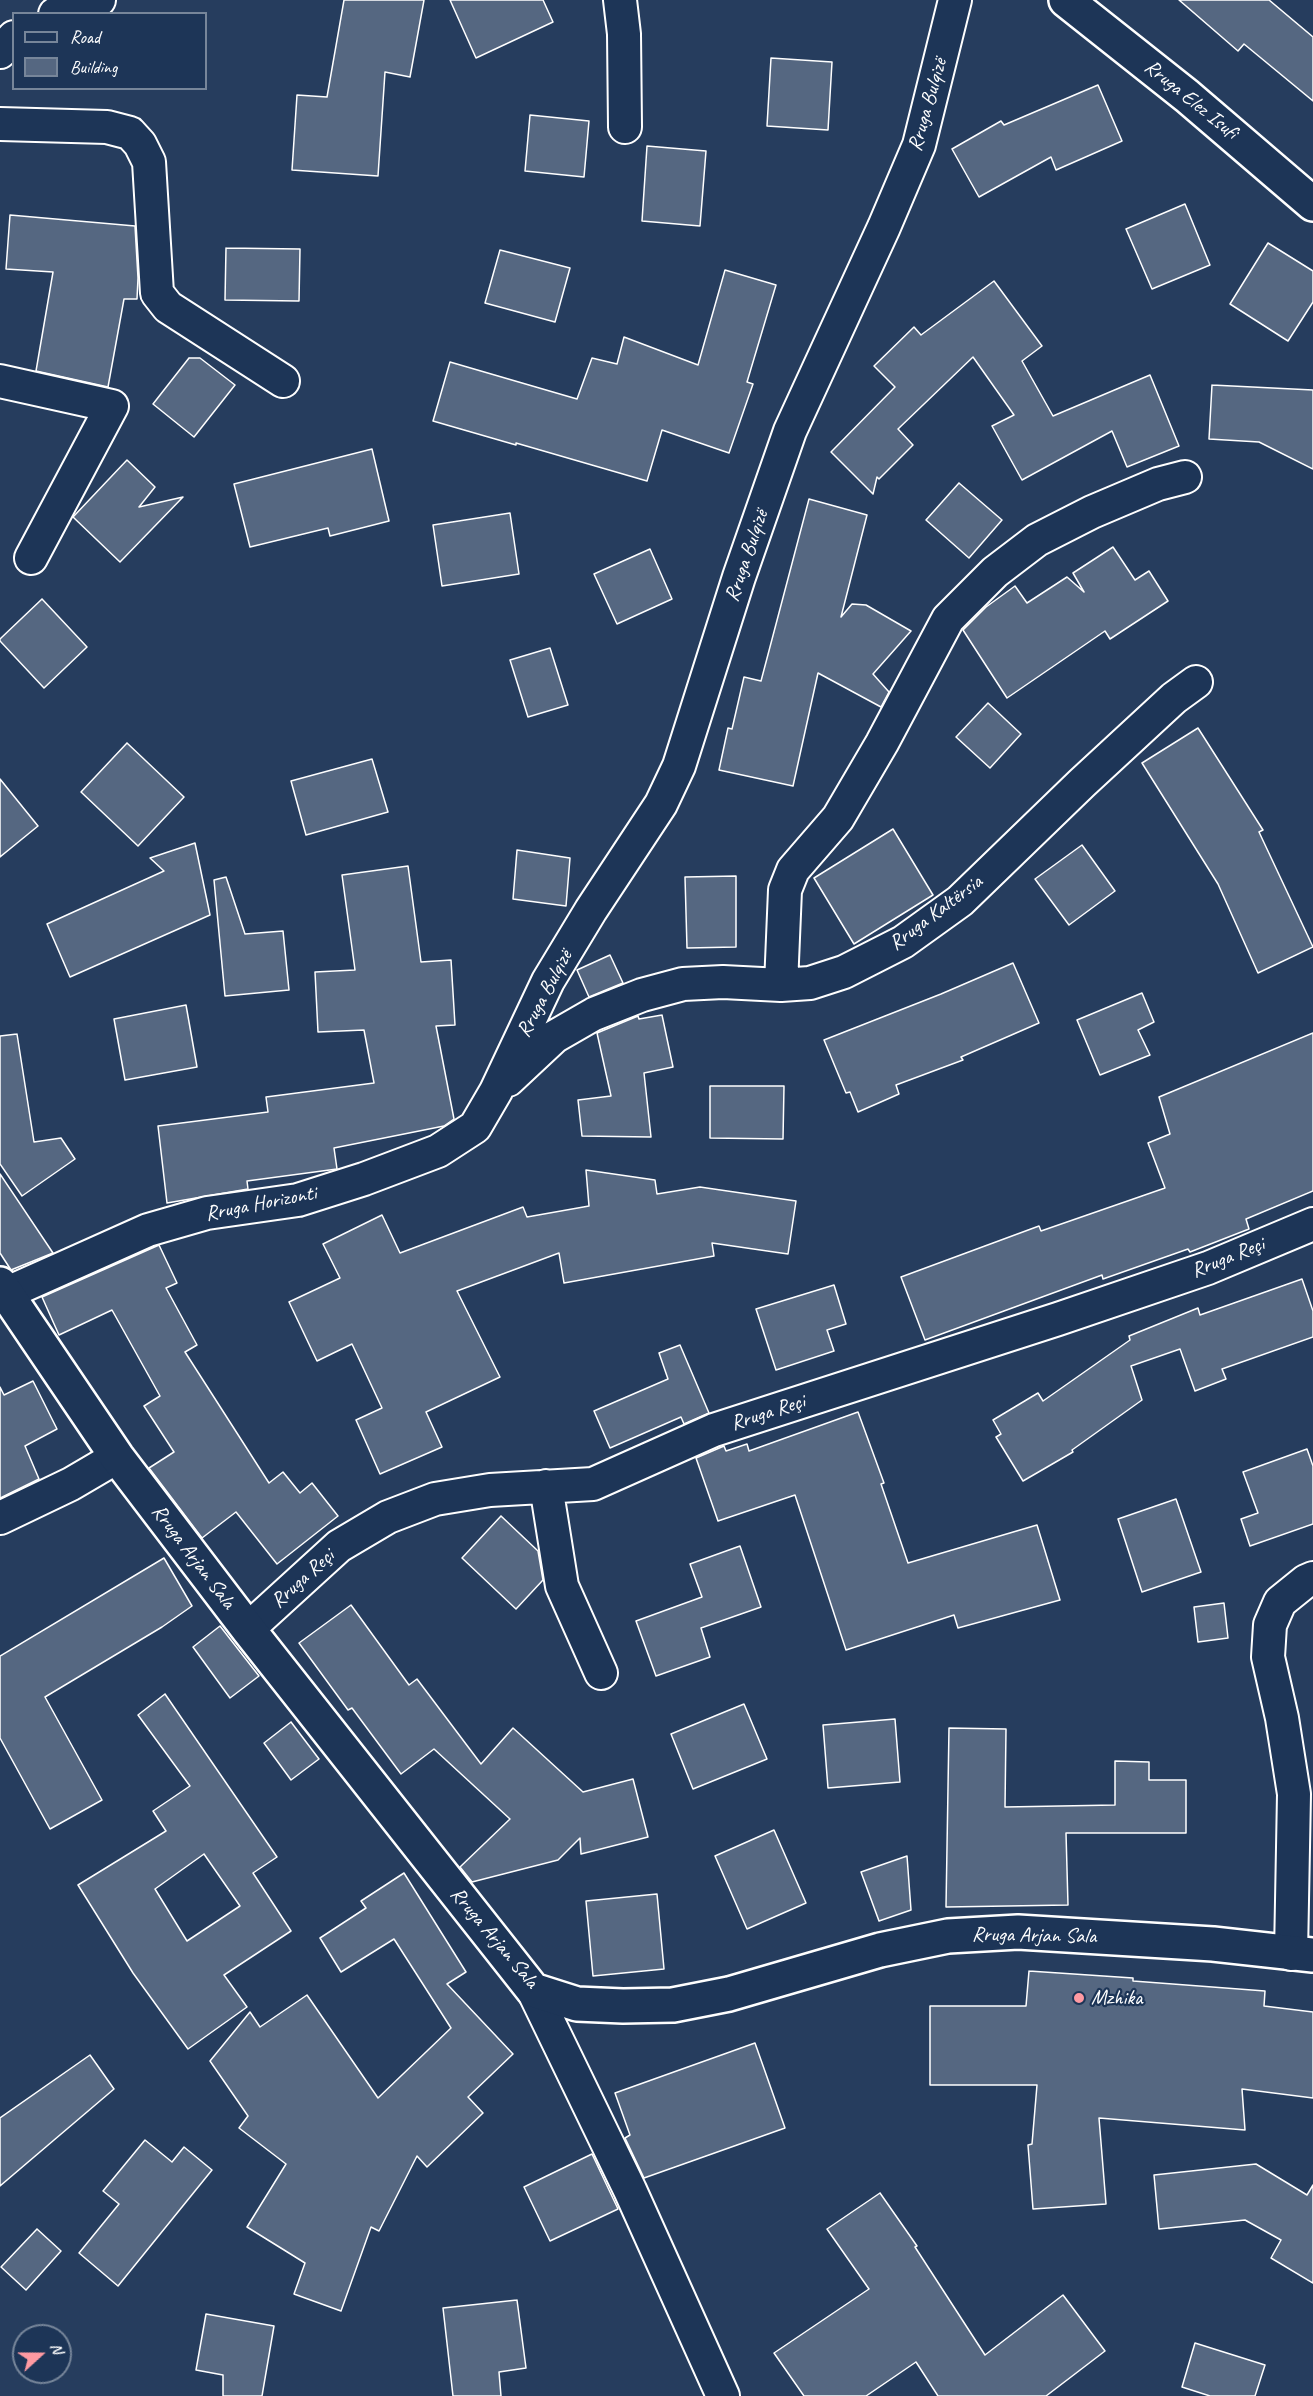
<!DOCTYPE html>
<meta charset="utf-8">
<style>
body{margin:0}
#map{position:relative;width:1313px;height:2396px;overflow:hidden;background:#263d5e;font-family:Caveat,sans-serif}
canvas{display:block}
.legend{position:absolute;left:12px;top:12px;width:195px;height:78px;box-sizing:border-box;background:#1d3557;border:2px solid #77869a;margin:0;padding:8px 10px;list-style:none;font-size:18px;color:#fff}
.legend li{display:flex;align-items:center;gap:12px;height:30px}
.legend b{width:30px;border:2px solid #77869a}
.north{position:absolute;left:12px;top:2324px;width:60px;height:60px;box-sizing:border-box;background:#1d3557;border:2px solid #77869a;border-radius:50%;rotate:69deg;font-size:16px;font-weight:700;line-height:24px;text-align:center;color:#fff}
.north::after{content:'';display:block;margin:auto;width:21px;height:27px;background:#ff9aa2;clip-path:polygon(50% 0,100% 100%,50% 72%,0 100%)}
</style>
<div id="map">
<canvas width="1313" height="2396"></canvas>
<ul class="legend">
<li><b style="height:8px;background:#1d3557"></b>Road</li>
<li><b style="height:16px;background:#556781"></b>Building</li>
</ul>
<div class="north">N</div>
</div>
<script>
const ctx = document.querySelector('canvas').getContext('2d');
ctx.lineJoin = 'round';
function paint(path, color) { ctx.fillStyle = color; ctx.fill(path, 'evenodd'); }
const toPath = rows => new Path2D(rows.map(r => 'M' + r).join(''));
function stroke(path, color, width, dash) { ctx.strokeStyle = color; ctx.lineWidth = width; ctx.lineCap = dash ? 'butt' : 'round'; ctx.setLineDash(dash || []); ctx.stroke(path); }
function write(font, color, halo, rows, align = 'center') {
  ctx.font = font + ' Caveat,sans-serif'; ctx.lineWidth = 4.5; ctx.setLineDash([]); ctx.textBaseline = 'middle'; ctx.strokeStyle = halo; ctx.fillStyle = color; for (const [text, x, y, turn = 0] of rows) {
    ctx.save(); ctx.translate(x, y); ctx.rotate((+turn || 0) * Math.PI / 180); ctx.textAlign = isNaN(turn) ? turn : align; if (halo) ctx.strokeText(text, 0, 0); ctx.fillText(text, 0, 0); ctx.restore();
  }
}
const building = toPath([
 [344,0,424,0,410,77,385,72,378,176,292,170,297,95,327,97,344,0],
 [450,0,543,0,553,22,476,58,450,0],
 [1179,0,1269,0,1313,37,1313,101,1244,44,1238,51,1179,0],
 [771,58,832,62,828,130,767,126,771,58],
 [1098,85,1122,141,1056,170,1051,157,979,197,952,149,1001,121,1004,125,1098,85],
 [530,115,589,121,584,177,525,171,530,115],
 [647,146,706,151,700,226,642,221,647,146],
 [1185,204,1210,265,1152,289,1126,229,1185,204],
 [10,215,135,226,138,278,137,299,124,299,108,387,36,371,53,272,6,269,10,215],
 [1268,243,1313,271,1313,302,1288,341,1230,304,1268,243],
 [226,248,300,249,299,301,225,300,226,248],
 [500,250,570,268,555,322,485,303,500,250],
 [725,270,776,285,747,382,753,384,729,453,662,430,647,481,516,443,516,445,433,421,450,362,577,399,592,358,617,364,624,337,698,365,725,270],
 [994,281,1042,346,1022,361,1053,416,1150,375,1179,446,1127,467,1112,431,1022,480,992,426,1014,415,973,357,898,429,913,445,879,479,877,477,873,494,831,452,895,387,874,366,914,327,921,335,994,281],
 [189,358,200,358,235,385,194,437,153,404,189,358],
 [1212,385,1313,390,1313,469,1259,442,1209,439,1212,385],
 [372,449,389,521,330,536,328,528,250,547,234,484,372,449],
 [127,460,155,487,139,507,183,497,120,562,73,517,127,460],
 [959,483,1002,520,969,558,926,520,959,483],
 [809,499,867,515,841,617,852,604,866,605,911,631,873,674,889,692,881,707,818,673,793,786,719,770,728,728,732,729,744,677,761,681,809,499],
 [510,513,519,574,442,586,433,525,510,513],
 [1113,547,1135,580,1149,571,1168,601,1110,639,1105,631,1007,698,963,630,986,607,1015,586,1027,603,1067,577,1084,592,1073,573,1113,547],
 [650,549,672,599,617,624,594,574,650,549],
 [42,599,87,647,44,688,0,641,0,639,42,599],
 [550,648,568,705,528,717,510,660,550,648],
 [988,703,1021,734,990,768,956,737,988,703],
 [1198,728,1263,830,1259,832,1313,947,1258,973,1218,884,1142,763,1198,728],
 [127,743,184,797,138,846,81,792,127,743],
 [372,759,388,812,306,835,291,781,372,759],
 [0,779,38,826,0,857,0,779],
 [893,829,933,895,854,944,814,878,893,829],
 [195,843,210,915,70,977,47,924,164,871,150,858,195,843],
 [1082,845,1115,891,1069,925,1035,879,1082,845],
 [517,850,570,858,566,906,513,899,517,850],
 [408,866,421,962,451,960,455,1025,436,1026,454,1119,444,1126,334,1148,337,1169,247,1181,248,1189,167,1203,158,1126,268,1112,266,1097,374,1083,364,1030,318,1032,315,972,355,970,342,875,408,866],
 [736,876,736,947,687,948,685,877,736,876],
 [226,877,245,934,283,931,289,990,225,996,214,880,226,877],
 [610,955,623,983,589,997,577,970,610,955],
 [1013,963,1039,1023,961,1057,963,1060,896,1085,899,1094,858,1112,850,1092,846,1093,824,1040,941,994,1013,963],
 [1142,993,1154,1022,1138,1030,1150,1055,1100,1075,1077,1020,1142,993],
 [186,1005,197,1067,125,1080,114,1019,186,1005],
 [662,1015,673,1067,644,1073,651,1137,582,1136,578,1100,611,1096,597,1033,638,1016,639,1019,662,1015],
 [1313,1033,1313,1191,1246,1219,1249,1229,1190,1252,1188,1249,1103,1279,1102,1275,925,1340,901,1277,1039,1226,1041,1231,1165,1188,1148,1143,1170,1134,1159,1097,1313,1033],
 [17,1034,34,1142,61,1138,75,1159,22,1196,0,1164,0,1036,17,1034],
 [710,1086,784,1086,783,1139,710,1138,710,1086],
 [586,1170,655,1180,657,1194,700,1187,796,1201,788,1254,712,1243,714,1256,564,1283,559,1253,457,1291,500,1377,426,1412,442,1447,380,1474,356,1420,382,1408,352,1344,317,1361,289,1302,340,1278,323,1244,382,1215,400,1253,523,1207,527,1217,589,1206,586,1170],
 [0,1174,53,1253,11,1270,0,1253,0,1174],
 [159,1245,177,1283,166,1288,197,1345,185,1352,269,1483,283,1472,300,1493,312,1483,338,1516,277,1564,236,1512,202,1538,149,1468,174,1452,144,1406,160,1396,112,1310,59,1335,42,1297,159,1245],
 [1302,1279,1313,1311,1313,1337,1222,1369,1226,1379,1195,1391,1180,1349,1131,1366,1142,1400,1072,1450,1073,1452,1023,1481,996,1437,1001,1434,993,1420,1038,1393,1043,1401,1130,1340,1129,1336,1198,1308,1200,1315,1302,1279],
 [834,1285,846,1324,827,1330,834,1351,776,1370,756,1309,834,1285],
 [680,1345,709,1413,684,1424,681,1417,610,1448,594,1411,668,1379,659,1353,680,1345],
 [33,1381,57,1429,25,1446,39,1479,0,1498,0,1387,4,1395,33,1381],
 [858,1412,884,1483,881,1484,908,1563,1037,1525,1060,1600,958,1628,954,1615,846,1650,795,1495,718,1521,696,1458,724,1446,726,1451,747,1444,749,1451,858,1412],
 [1307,1449,1313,1466,1313,1524,1250,1546,1241,1519,1258,1513,1243,1472,1307,1449],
 [1176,1499,1201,1572,1142,1592,1118,1519,1176,1499],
 [501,1516,538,1551,543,1580,516,1609,462,1558,501,1516],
 [740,1546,761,1607,701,1628,710,1657,656,1676,636,1621,702,1597,690,1564,740,1546],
 [164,1558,192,1606,162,1627,45,1697,102,1800,50,1829,0,1738,0,1656,164,1558],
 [1224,1603,1228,1638,1198,1642,1194,1607,1224,1603],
 [351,1605,409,1685,417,1679,481,1764,513,1728,583,1792,633,1779,648,1837,581,1854,580,1838,558,1860,472,1882,460,1867,510,1819,434,1749,401,1774,352,1708,348,1710,299,1643,351,1605],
 [220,1626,259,1676,230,1698,193,1647,220,1626],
 [165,1694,277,1857,253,1873,291,1931,224,1975,247,2007,188,2049,133,1973,78,1885,166,1831,153,1811,190,1786,138,1715,165,1694],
 [204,1854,240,1906,187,1941,155,1889,204,1854],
 [744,1704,767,1759,693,1789,671,1734,744,1704],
 [895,1719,900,1782,828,1788,823,1725,895,1719],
 [291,1722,319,1759,291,1780,264,1743,291,1722],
 [949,1728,1006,1729,1005,1807,1115,1805,1115,1761,1149,1762,1149,1780,1186,1780,1186,1833,1066,1833,1068,1905,946,1907,949,1728],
 [774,1830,806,1903,747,1929,715,1856,774,1830],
 [907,1856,911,1910,879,1921,861,1872,907,1856],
 [404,1873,466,1972,447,1984,513,2054,468,2097,483,2113,427,2167,417,2156,379,2231,371,2227,341,2311,294,2294,305,2263,247,2227,286,2164,239,2128,248,2116,210,2061,250,2012,260,2027,307,1995,378,2098,451,2028,394,1939,341,1972,320,1938,366,1908,361,1901,404,1873],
 [657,1894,664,1969,593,1976,586,1901,657,1894],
 [1029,1971,1133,1978,1133,1981,1265,1991,1264,2006,1313,2012,1313,2098,1242,2089,1245,2130,1099,2118,1106,2204,1033,2209,1028,2145,1032,2144,1037,2085,930,2085,930,2006,1026,2006,1029,1971],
 [755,2043,785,2128,644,2178,625,2138,630,2135,615,2093,755,2043],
 [90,2055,114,2089,0,2186,0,2118,90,2055],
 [145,2140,172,2162,184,2147,212,2170,118,2286,79,2253,119,2204,103,2191,145,2140],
 [592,2154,618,2209,550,2241,524,2187,592,2154],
 [1256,2164,1307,2195,1313,2185,1313,2283,1271,2258,1281,2240,1245,2220,1159,2229,1154,2175,1256,2164],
 [880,2193,917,2246,915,2247,985,2355,1063,2295,1105,2351,1046,2396,938,2396,916,2362,866,2396,804,2396,774,2353,869,2289,827,2229,880,2193],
 [37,2229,61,2251,26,2290,1,2267,37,2229],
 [517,2300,526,2368,499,2372,501,2396,453,2396,443,2308,517,2300],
 [206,2314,274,2326,262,2396,223,2396,223,2375,196,2370,206,2314],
 [1195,2343,1265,2365,1255,2396,1210,2396,1182,2387,1195,2343]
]);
paint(building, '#556781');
stroke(building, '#fff', 1.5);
const minor = toPath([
 [620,0,624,34,625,127],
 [55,14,99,0],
 [0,52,14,37],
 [0,124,107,127,130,133,140,144,149,162,157,293,168,307,283,381],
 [0,381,112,406,31,558],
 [781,985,785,890,793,870,838,818,882,743,948,619,995,572,1037,540,1092,512,1158,484,1185,477],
 [508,1080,554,1037,594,1014,642,995,683,984,723,982,781,985,810,983,844,972,903,942,960,901,1082,783,1174,698,1196,682],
 [7,1293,148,1230,207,1213,298,1200,364,1179,438,1151,475,1127,496,1091,548,981,591,910,661,804,679,766,739,577,790,431,884,227,919,145,955,0],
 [546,1486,562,1586,601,1673],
 [0,1518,71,1484,117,1457],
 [248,1629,339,1546,388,1517,435,1499,490,1490,593,1484,714,1430,1058,1319,1208,1268,1313,1224],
 [1291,1954,1294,1794,1282,1718,1268,1657,1270,1625,1280,1602,1306,1581,1313,1578],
 [533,1990,630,2190,723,2396]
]);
const tertiary = toPath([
 [1066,0,1187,96,1313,204],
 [0,1284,117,1457,248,1629,533,1990,577,2004,623,2006,673,2005,729,1994,880,1950,948,1936,1018,1932,1213,1944,1313,1955]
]);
stroke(minor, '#fff', 36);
stroke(tertiary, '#fff', 38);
stroke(minor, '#1d3557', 32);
stroke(tertiary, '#1d3557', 33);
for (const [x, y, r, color] of [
 [1079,1998,6,"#ff9aa2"]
]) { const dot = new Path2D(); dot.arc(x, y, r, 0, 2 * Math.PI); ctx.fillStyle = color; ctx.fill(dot); stroke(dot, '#1d3557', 2); }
write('21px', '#fff', '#1d3557', [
 ["Rruga Elez Isufi",1191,100,39],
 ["Rruga Bulqizë",928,105,-74],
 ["Rruga Bulqizë",747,556,-71],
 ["Rruga Kaltërsia",936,913,-37],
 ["Rruga Bulqizë",545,994,-62],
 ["Rruga Horizonti",261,1204,-11],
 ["Rruga Reçi",1228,1258,-22],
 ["Rruga Reçi",768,1413,-18],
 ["Rruga Arjan Sala",193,1557,53],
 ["Rruga Reçi",303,1579,-42],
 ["Rruga Arjan Sala",1034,1936,1],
 ["Rruga Arjan Sala",494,1938,50]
]);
write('21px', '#fff', '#1d3557', [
 ["Mzhika",1091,1998]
], 'left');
</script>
